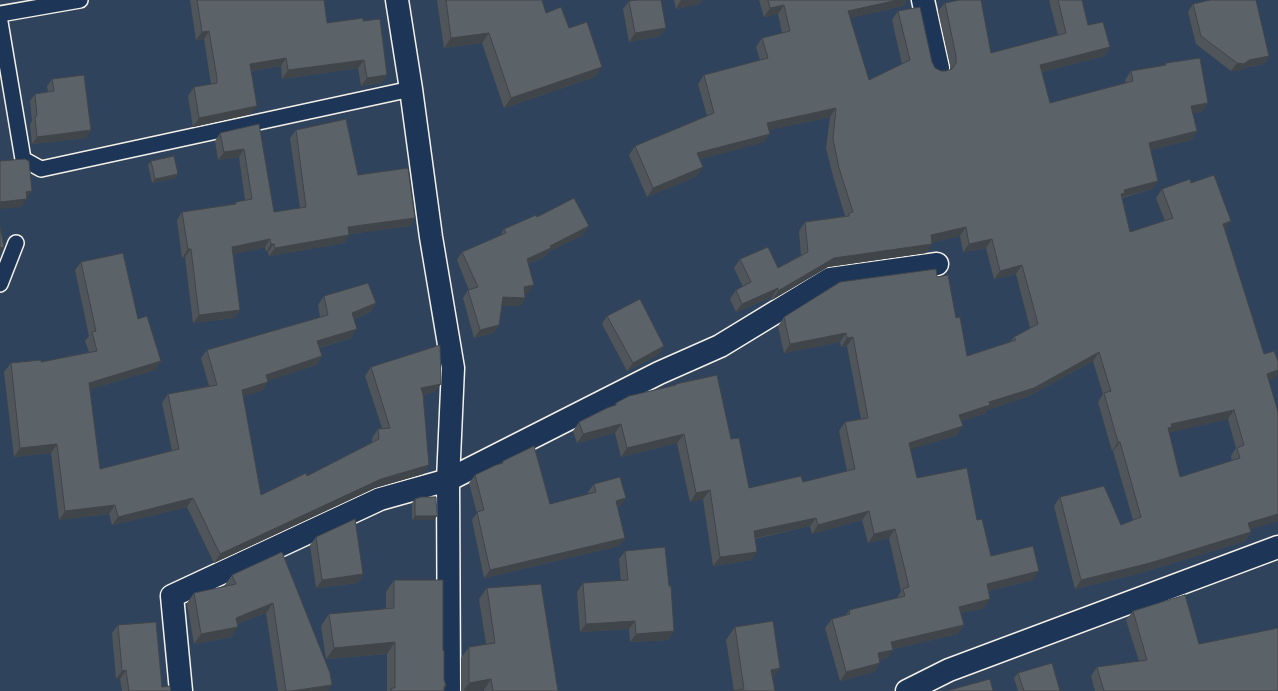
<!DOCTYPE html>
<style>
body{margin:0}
canvas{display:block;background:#30435c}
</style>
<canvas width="1278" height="691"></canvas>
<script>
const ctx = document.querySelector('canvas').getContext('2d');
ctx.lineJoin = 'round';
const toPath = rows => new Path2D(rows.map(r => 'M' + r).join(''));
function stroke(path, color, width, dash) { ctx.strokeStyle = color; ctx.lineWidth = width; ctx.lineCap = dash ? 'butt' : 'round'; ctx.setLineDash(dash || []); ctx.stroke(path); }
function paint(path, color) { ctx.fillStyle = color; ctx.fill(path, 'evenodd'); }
const lane = toPath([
 [0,14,80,0],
 [0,22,23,159,41,169,411,89],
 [0,284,16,243]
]);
const street = toPath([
 [397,0,411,89,431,237,453,368,448,480,449,691],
 [923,0,938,68],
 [181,691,172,596,380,499,448,480,659,373,720,346,830,279,937,264]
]);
const secondary = toPath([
 [907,691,949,670,1278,547]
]);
stroke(lane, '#f4f1e8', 18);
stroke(street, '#f4f1e8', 25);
stroke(secondary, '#f4f1e8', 25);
stroke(lane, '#1d3557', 15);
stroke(street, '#1d3557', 22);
stroke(secondary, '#1d3557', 22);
paint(toPath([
 [190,0,324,0,327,23,363,21,382,83,361,86,358,68,282,79,281,66,251,71,251,114,193,127,188,96,194,87,211,84,204,39,196,40],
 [437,0,542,0,546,13,569,28,595,77,504,108,482,43,444,48],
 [674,0,702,0,699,4,676,9],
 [759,0,907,0,903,6,850,18,869,80,902,64,892,20,898,11,932,62,935,68,941,71,946,71,950,70,950,65,938,11,945,3,991,53,1058,35,1049,0,1082,0,1088,25,1110,47,1104,56,1042,72,1050,103,1126,83,1125,80,1131,71,1164,65,1166,63,1208,103,1201,112,1192,113,1197,131,1191,140,1150,150,1152,189,1122,198,1130,232,1165,221,1156,198,1162,189,1191,183,1225,230,1264,354,1275,378,1269,380,1250,530,1251,532,1245,541,1144,572,1075,589,1054,506,1060,497,1121,525,1133,520,1113,451,1112,451,1098,402,1103,394,1093,361,1027,397,987,410,984,414,961,421,957,435,910,449,917,478,977,520,991,556,1033,580,988,591,984,608,961,613,964,625,957,634,893,649,887,658,879,660,874,672,840,681,825,628,832,619,846,615,849,610,897,598,901,591,889,538,868,543,862,520,812,534,810,526,755,539,751,560,713,566,703,499,690,502,677,443,621,457,615,433,577,443,573,431,579,422,614,406,616,403,675,385,676,384,731,439,749,488,803,482,847,471,839,431,845,422,861,419,847,346,841,347,840,342,784,353,778,326,784,317,937,277,956,318,967,356,1010,342,1014,337,1030,328,1016,274,994,279,986,248,963,252,960,236,932,242,926,253,828,267,772,300,772,297,736,312,730,299,736,290,743,287,734,268,740,259,778,268,801,255,799,231,805,222,845,216,833,176,826,148,830,117,769,130,764,142,700,159,697,176,647,197,629,155,635,146,707,116,698,84,704,75,760,60,756,47,762,38,782,33,778,14,764,17],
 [1228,419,1236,448,1231,456,1232,461,1180,477,1169,432],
 [629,1,660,36,629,42,623,9],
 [1193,4,1269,56,1264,64,1244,68,1239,71,1231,71,1196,44,1188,12],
 [52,79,86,138,32,144,30,124,32,121,30,101,35,94,48,92,47,86],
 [259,124,274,212,300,208,290,138,296,130,358,175,410,226,349,234,344,243,269,256,268,252,266,252,265,247,233,254,240,310,234,318,193,323,185,257,182,258,177,220,182,212,234,204,236,202,245,200,239,157,218,160,215,141,220,133],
 [151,161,175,178,152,183,148,165],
 [537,217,583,235,548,252,546,256,528,264,528,293,525,294,525,298,520,306,502,306,499,325,493,333,474,338,463,298,468,290,469,290,457,260,462,252,500,236,504,229],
 [81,262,138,319,155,370,90,389,100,469,172,451,162,403,168,394,209,386,201,358,207,350,320,317,318,305,324,296,376,303,370,312,354,319,351,338,319,348,322,356,316,365,267,381,268,382,262,391,243,396,261,495,307,476,372,443,372,438,378,429,382,428,365,376,371,367,441,384,434,392,423,395,423,474,375,488,214,563,187,507,112,525,109,514,59,520,51,453,14,457,4,372,11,363,41,362,89,352,85,341,89,336,75,270],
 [607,316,659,354,627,371,602,324],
 [503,461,550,504,589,494,588,492,594,484,620,506,617,507,625,538,619,546,484,578,472,520,477,513,469,483,475,475,501,463],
 [415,499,434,520,412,520,412,503],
 [316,537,363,574,357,583,316,588,310,545],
 [625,551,669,586,674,631,668,640,630,642,629,629,580,632,577,592,583,583,621,581,619,559],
 [282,552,328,691,278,691,266,613,237,624,231,637,194,644,187,603,194,593,225,587,225,585,232,575],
 [394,580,443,651,444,680,446,686,444,689,444,691,387,691,387,654,326,659,321,626,329,614,386,609,386,592],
 [487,588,558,691,484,691,484,690,476,691,461,691,461,658,469,647,486,644,479,599],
 [1133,611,1199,644,1278,691,1095,691,1091,676,1097,667,1139,661,1126,620],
 [118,625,162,687,171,691,122,691,120,679,116,679,112,633],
 [735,627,773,680,775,691,734,691,726,640],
 [1018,673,1060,691,1018,691,1014,678]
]), '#4f5559');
paint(toPath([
 [681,0,702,0,699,4,676,9],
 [898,0,907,0,903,6,842,20,848,11],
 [784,5,778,14,764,17,770,8],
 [666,28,660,36,629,42,635,33],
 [209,31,204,39,196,40,202,32],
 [489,33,482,43,444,48,451,38],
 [1110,47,1104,56,1034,74,1040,65],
 [1269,56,1264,64,1244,68,1239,71,1231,71,1237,63],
 [286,58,281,66,244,72,250,64],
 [364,60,358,68,282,79,288,70],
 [602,67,595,77,504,108,511,98],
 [387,75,382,83,361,86,367,78],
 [1208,103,1201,112,1184,115,1191,106],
 [257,106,251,114,193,127,199,118],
 [836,108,830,117,761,132,767,123],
 [91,130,86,138,32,144,37,137],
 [1197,131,1191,140,1142,152,1149,143],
 [770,134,764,142,691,162,697,153],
 [244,149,239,157,218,160,224,152],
 [703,167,697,176,647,197,653,188],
 [178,174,175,178,152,183,155,179],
 [1158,181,1152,189,1122,197,1115,203,1124,190],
 [32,191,21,207,0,209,0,202,26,192],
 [415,218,410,226,342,235,348,227],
 [1231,221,1225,230,1223,224],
 [589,226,583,235,548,252,546,256,521,267,527,259,550,246],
 [966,227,960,236,925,244,931,235],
 [349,235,344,243,269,256,275,248],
 [270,239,265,247,227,256,232,247],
 [992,239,986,248,963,252,969,244],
 [271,244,274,244,268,252,266,252],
 [932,244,926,253,828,267,772,300,778,291,834,258],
 [4,247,0,253,0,248],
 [188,249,191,249,185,257,182,258],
 [1022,265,1016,274,994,279,1000,271],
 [534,285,528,293,518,295,524,287],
 [778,288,772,297,736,312,742,304],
 [503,297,525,298,520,306,497,306],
 [376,303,370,312,346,322,352,313],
 [240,310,234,318,193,323,199,315],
 [499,325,493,333,474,338,480,330],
 [357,329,351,338,311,350,317,341],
 [846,333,840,342,784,353,790,344],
 [853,337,847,346,841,347,847,338],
 [664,346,659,354,627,371,633,363],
 [1099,352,1093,361,1027,397,987,410,984,414,953,424,959,415,989,402],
 [322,356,316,365,259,384,266,375],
 [161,361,155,370,83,391,89,383],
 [1278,370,1278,373,1275,378,1261,383,1267,374],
 [268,382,262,391,236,398,242,390],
 [441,384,434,392,415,397,421,388],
 [1234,410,1228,419,1168,433,1162,437,1171,424],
 [621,424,615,433,577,443,583,434],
 [963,426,957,435,903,452,909,443],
 [684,434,677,443,621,457,627,448],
 [1118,442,1120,442,1113,451,1112,451],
 [57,444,51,453,14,457,20,448],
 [429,465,423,474,375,488,214,563,220,554,381,479],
 [710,490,703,499,690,502,696,493],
 [193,498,187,507,112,525,118,517],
 [626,498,620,506,610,509,616,501],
 [115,505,109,514,59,520,65,511],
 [869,511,862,520,812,534,818,525],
 [1278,514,1278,521,1242,532,1248,523],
 [415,516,437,516,434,520,412,520],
 [816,518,810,526,747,540,754,531],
 [895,529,889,538,868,543,874,534],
 [1251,532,1245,541,1144,572,1075,589,1081,580],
 [625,538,619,546,484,578,490,570],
 [757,552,751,560,713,566,720,557],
 [1039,571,1033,580,980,593,987,584],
 [363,574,357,583,316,588,322,580],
 [990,599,984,608,953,615,959,607],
 [273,603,266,613,229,627,236,618],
 [635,621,629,629,580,632,586,624],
 [964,625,957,634,884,651,891,642],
 [238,627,231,637,194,644,201,634],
 [674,631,668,640,630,642,636,634],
 [395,642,387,654,326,659,334,648],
 [893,650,887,658,871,662,878,653],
 [880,663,874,672,840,681,846,672],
 [780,668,771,681,771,670],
 [126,670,120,679,116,679,122,671],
 [491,679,484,690,476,691,463,691,469,683],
 [332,685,328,691,291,691]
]), '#404549');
const building = toPath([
 [197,0,324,0,327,23,363,18,363,21,380,19,387,75,367,78,364,60,288,70,286,58,250,64,257,106,199,118,194,87,217,83,217,78,209,31,202,32,197,0],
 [446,0,542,0,546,13,561,7,569,28,587,22,602,67,511,98,489,33,451,38,446,0],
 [636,0,661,0,666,28,635,33,629,1,636,0],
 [768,0,898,0,848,11,869,80,910,60,898,11,920,7,932,62,935,68,941,71,946,71,952,69,956,63,956,56,945,3,959,0,981,0,991,53,1066,33,1058,0,1082,0,1088,25,1103,22,1110,47,1040,65,1050,103,1133,81,1131,71,1166,65,1166,63,1200,58,1208,103,1191,106,1197,131,1149,143,1158,181,1124,190,1125,193,1121,194,1130,232,1173,218,1162,189,1190,179,1191,183,1214,175,1231,221,1223,224,1264,354,1274,351,1278,361,1278,370,1267,374,1278,412,1278,514,1248,523,1251,532,1150,563,1081,580,1060,497,1104,486,1121,525,1141,517,1120,442,1118,442,1104,393,1111,391,1099,352,1034,388,989,402,990,405,959,415,963,426,909,443,917,478,967,468,977,520,982,519,991,556,1033,546,1039,571,987,584,990,599,959,607,964,625,891,642,893,650,878,653,880,663,846,672,832,619,850,614,849,610,905,596,903,589,909,587,895,529,874,534,869,511,818,525,816,518,754,531,757,552,720,557,710,490,696,493,684,434,627,448,621,424,583,434,579,422,607,408,616,405,616,403,629,396,676,385,676,384,717,375,731,439,739,438,749,488,801,476,803,482,855,469,845,422,868,418,853,337,847,338,846,333,790,344,784,317,840,282,936,269,937,277,948,275,956,318,960,317,967,356,1016,340,1014,337,1038,324,1022,265,1000,271,992,239,969,244,966,227,931,235,932,244,834,258,778,291,778,288,742,304,736,290,751,282,740,259,768,247,778,268,808,252,805,222,849,216,849,213,853,212,839,168,833,139,836,108,767,123,770,134,697,153,703,167,653,188,635,146,714,113,704,75,768,58,762,38,790,31,784,5,770,8,768,0],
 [1234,410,1244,445,1237,448,1240,458,1180,477,1168,428,1172,427,1171,424,1234,410],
 [1210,0,1256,0,1269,56,1249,60,1244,64,1237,63,1201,36,1193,4,1210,0],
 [84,75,91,130,37,137,35,117,37,116,35,94,54,91,52,79,84,75],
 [346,119,358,175,408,168,415,218,348,227,349,235,275,248,274,244,271,244,270,239,232,247,240,310,199,315,191,249,188,249,182,212,236,204,236,202,252,199,244,149,224,152,220,133,259,124,274,212,306,207,296,130,346,119],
 [174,156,178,174,155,179,151,161,174,156],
 [25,159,29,161,32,191,26,192,27,199,0,202,0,161,25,159],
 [574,198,589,226,550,246,551,248,527,259,534,285,524,287,525,298,503,297,499,325,480,330,468,290,478,287,462,252,506,233,504,229,536,215,537,217,574,198],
 [0,226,4,247,0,248,0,226],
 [123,253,138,319,147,316,161,361,89,383,100,469,179,449,168,394,217,385,207,350,328,315,324,296,368,283,376,303,352,313,357,329,317,341,322,356,266,375,268,382,242,390,261,495,306,473,307,476,379,439,378,429,390,428,371,367,440,345,441,384,421,388,423,394,429,465,381,479,220,554,193,498,118,517,115,505,65,511,57,444,20,448,11,363,41,360,41,362,97,351,92,332,96,331,81,262,123,253],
 [640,299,664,346,633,363,607,316,640,299],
 [534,446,550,504,596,492,594,484,620,477,626,498,616,501,625,538,490,570,477,512,484,510,475,475,496,465,503,463,503,461,534,446],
 [421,497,436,497,437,516,415,516,415,499,421,497],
 [355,519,363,574,322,580,316,537,355,519],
 [665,547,669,586,671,586,674,631,636,634,635,621,586,624,583,583,628,580,625,551,665,547],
 [282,552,330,673,332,685,291,691,286,691,273,603,236,618,238,627,201,634,194,593,236,584,232,575,282,552],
 [394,580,443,580,443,651,444,650,444,680,446,686,444,686,444,691,391,691,391,688,395,688,395,642,334,648,329,614,394,608,394,580],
 [541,584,558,691,493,691,491,679,469,683,469,647,495,643,487,588,541,584],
 [1185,595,1199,644,1278,628,1278,691,1104,691,1097,667,1147,660,1133,611,1185,595],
 [773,621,780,668,771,670,775,691,731,691,744,689,735,627,773,621],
 [156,622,162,687,170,686,171,691,129,691,126,670,122,671,118,625,156,622],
 [1052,663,1060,691,1024,691,1018,673,1052,663],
 [990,679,993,691,946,691,990,679]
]);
paint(building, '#5c6368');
stroke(building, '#404549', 1);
</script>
